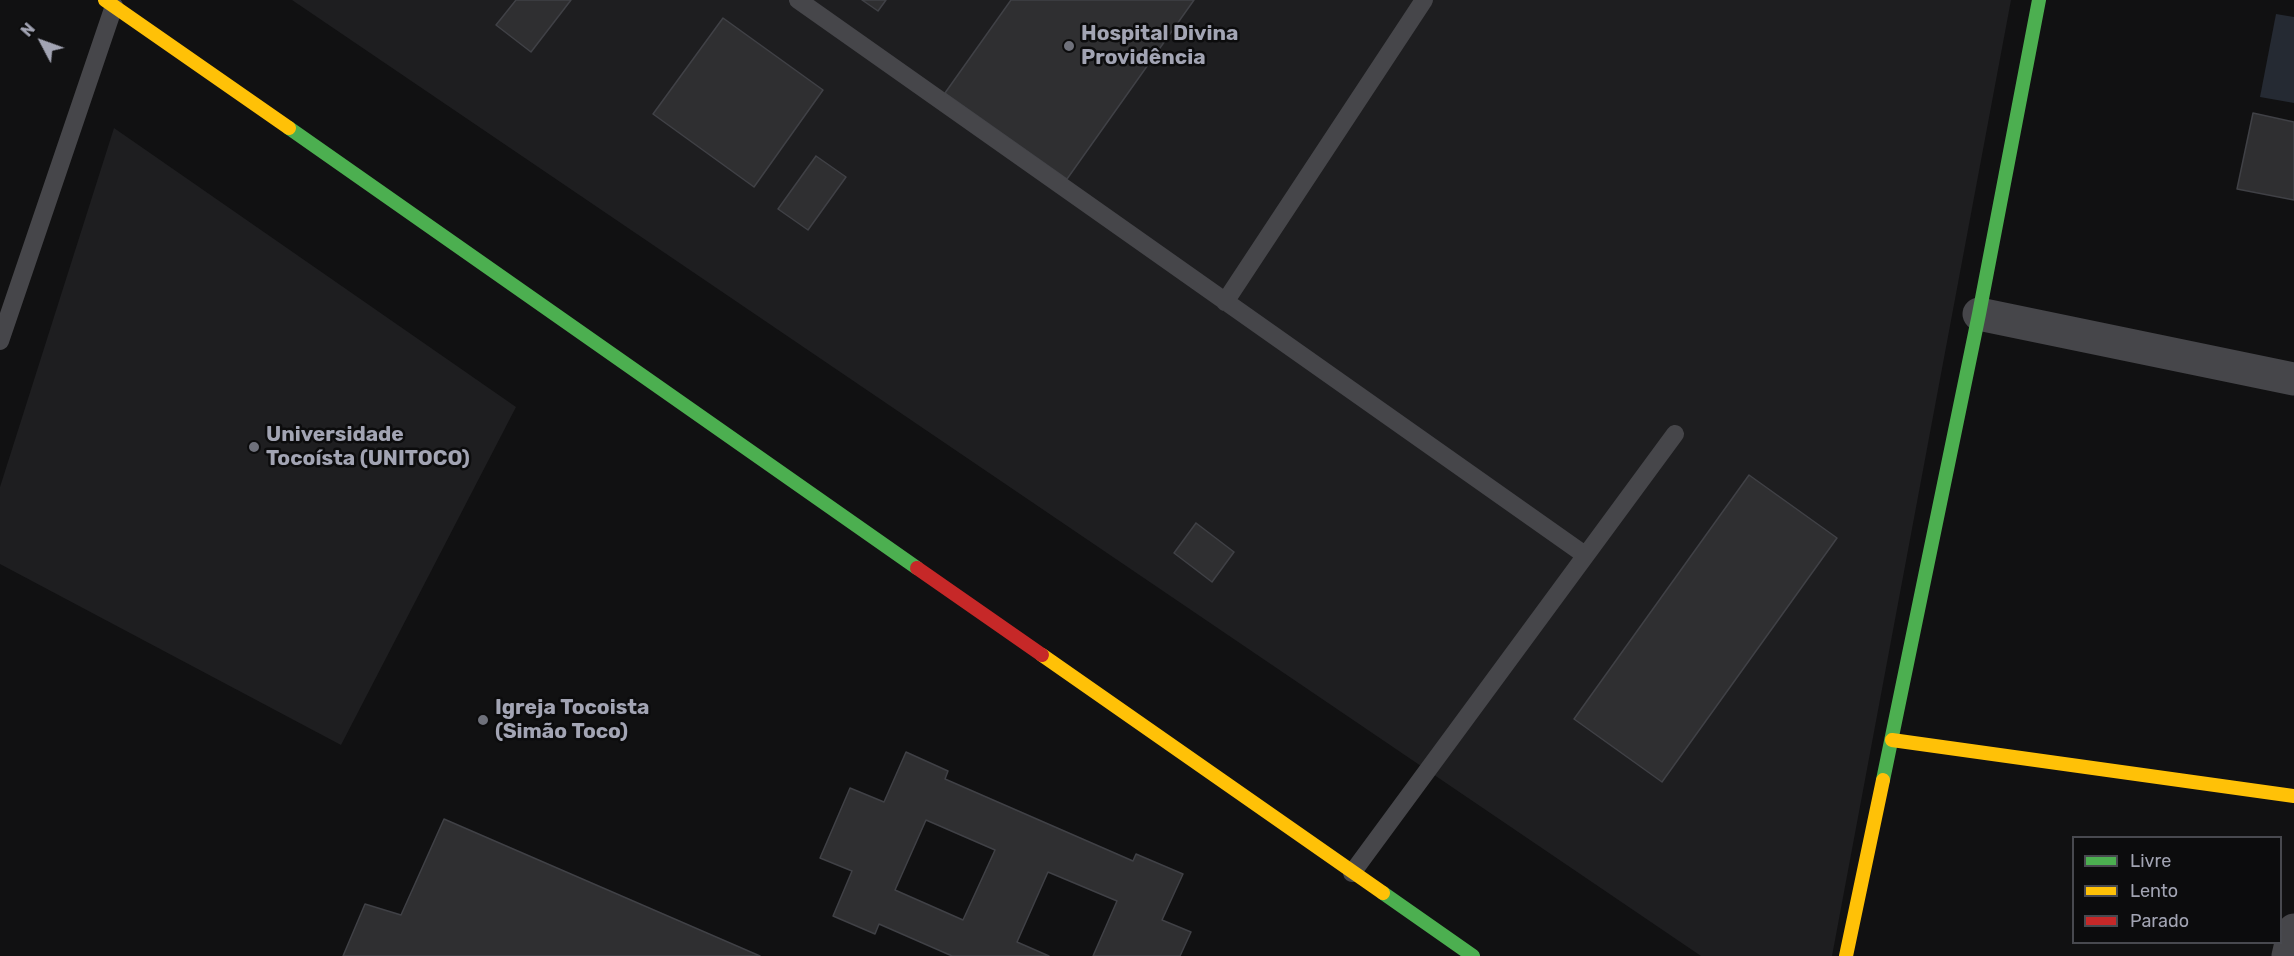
<!DOCTYPE html>
<meta charset="utf-8">
<style>
body{margin:0}
#map{position:relative;width:2294px;height:956px;overflow:hidden;background:#111112;font-family:Rubik,sans-serif}
canvas{display:block}
.legend{position:absolute;left:2072px;top:836px;width:210px;height:108px;box-sizing:border-box;background:#0c0c0d;border:2px solid #48494f;margin:0;padding:8px 10px;list-style:none;font-size:18px;color:#a2a4b3}
.legend li{display:flex;align-items:center;gap:12px;height:30px}
.legend b{width:30px;border:2px solid #48494f}
.north{position:absolute;left:12px;top:12px;width:60px;height:60px;-webkit-text-stroke:4px #0c0c0d;paint-order:stroke;rotate:311deg;font-size:16px;font-weight:700;line-height:24px;text-align:center;color:#a2a4b3}
.north::after{content:'';display:block;margin:auto;width:21px;height:27px;background:#a2a4b3;clip-path:polygon(50% 0,100% 100%,50% 72%,0 100%)}
</style>
<div id="map">
<canvas width="2294" height="956"></canvas>
<ul class="legend">
<li><b style="height:8px;background:#4caf50"></b>Livre</li>
<li><b style="height:8px;background:#ffc107"></b>Lento</li>
<li><b style="height:8px;background:#c62828"></b>Parado</li>
</ul>
<div class="north">N</div>
</div>
<script>
const ctx = document.querySelector('canvas').getContext('2d');
ctx.lineJoin = 'round';
function paint(path, color) { ctx.fillStyle = color; ctx.fill(path, 'evenodd'); }
const toPath = rows => new Path2D(rows.map(r => 'M' + r).join(''));
function stroke(path, color, width, dash) { ctx.strokeStyle = color; ctx.lineWidth = width; ctx.lineCap = dash ? 'butt' : 'round'; ctx.setLineDash(dash || []); ctx.stroke(path); }
function write(font, color, halo, rows, align = 'center') {
  ctx.font = font + ' Rubik,sans-serif'; ctx.lineWidth = 5; ctx.setLineDash([]); ctx.textBaseline = 'middle'; ctx.strokeStyle = halo; ctx.fillStyle = color; for (const [text, x, y, turn = 0] of rows) {
    ctx.save(); ctx.translate(x, y); ctx.rotate((+turn || 0) * Math.PI / 180); ctx.textAlign = isNaN(turn) ? turn : align; if (halo) ctx.strokeText(text, 0, 0); ctx.fillText(text, 0, 0); ctx.restore();
  }
}
paint(toPath([
 [292,0,2011,0,1832,956,1701,956],
 [114,128,516,407,341,745,0,564,0,487]
]), '#1e1e20');
paint(toPath([
 [2276,14,2294,17,2294,103,2260,97]
]), '#252a33');
const building = toPath([
 [516,0,571,0,531,52,496,25,516,0],
 [862,0,886,0,878,11,862,0],
 [1011,0,1194,0,1067,179,945,93,1011,0],
 [723,18,823,90,754,187,653,114,723,18],
 [2253,113,2294,122,2294,200,2237,189,2253,113],
 [816,156,846,177,808,230,778,209,816,156],
 [1749,475,1837,538,1662,782,1574,719,1749,475],
 [1196,523,1234,552,1212,582,1174,553,1196,523],
 [906,752,948,771,945,779,1133,861,1136,854,1183,874,1162,920,1191,932,1180,956,1093,956,1117,901,1048,872,1017,942,1049,956,952,956,879,924,875,934,833,916,852,871,820,858,850,788,884,802,906,752],
 [926,820,995,850,963,920,895,890,926,820],
 [444,819,760,956,343,956,365,904,401,915,444,819]
]);
paint(building, '#2f2f31');
stroke(building, '#404146', 1.5);
stroke(toPath([
 [798,0,1585,555],
 [1225,302,1424,0],
 [0,341,114,6],
 [1352,873,1675,434]
]), '#46464a', 18);
stroke(toPath([
 [1979,314,2294,379],
 [2288,956,2294,930]
]), '#46464a', 33);
stroke(toPath([
 [289,128,917,568],
 [1883,780,1979,314,2039,0],
 [1383,893,1473,956]
]), '#4caf50', 14);
stroke(toPath([
 [105,0,289,128],
 [1042,655,1383,893],
 [1892,740,2294,796],
 [1846,956,1883,780]
]), '#ffc107', 14);
stroke(toPath([
 [917,568,1042,655]
]), '#c62828', 14);
for (const [x, y, r, color] of [
 [1069,46,6,"#6f717b"],
 [254,447,6,"#6f717b"],
 [483,720,6,"#6f717b"]
]) { const dot = new Path2D(); dot.arc(x, y, r, 0, 2 * Math.PI); ctx.fillStyle = color; ctx.fill(dot); stroke(dot, '#0c0c0d', 2); }
write('bold 21px', '#a2a4b3', '#0c0c0d', [
 ["Hospital Divina",1081,34],
 ["Providência",1081,58],
 ["Universidade",266,435],
 ["Tocoísta (UNITOCO)",266,459],
 ["Igreja Tocoista",495,708],
 ["(Simão Toco)",495,732]
], 'left');
</script>
